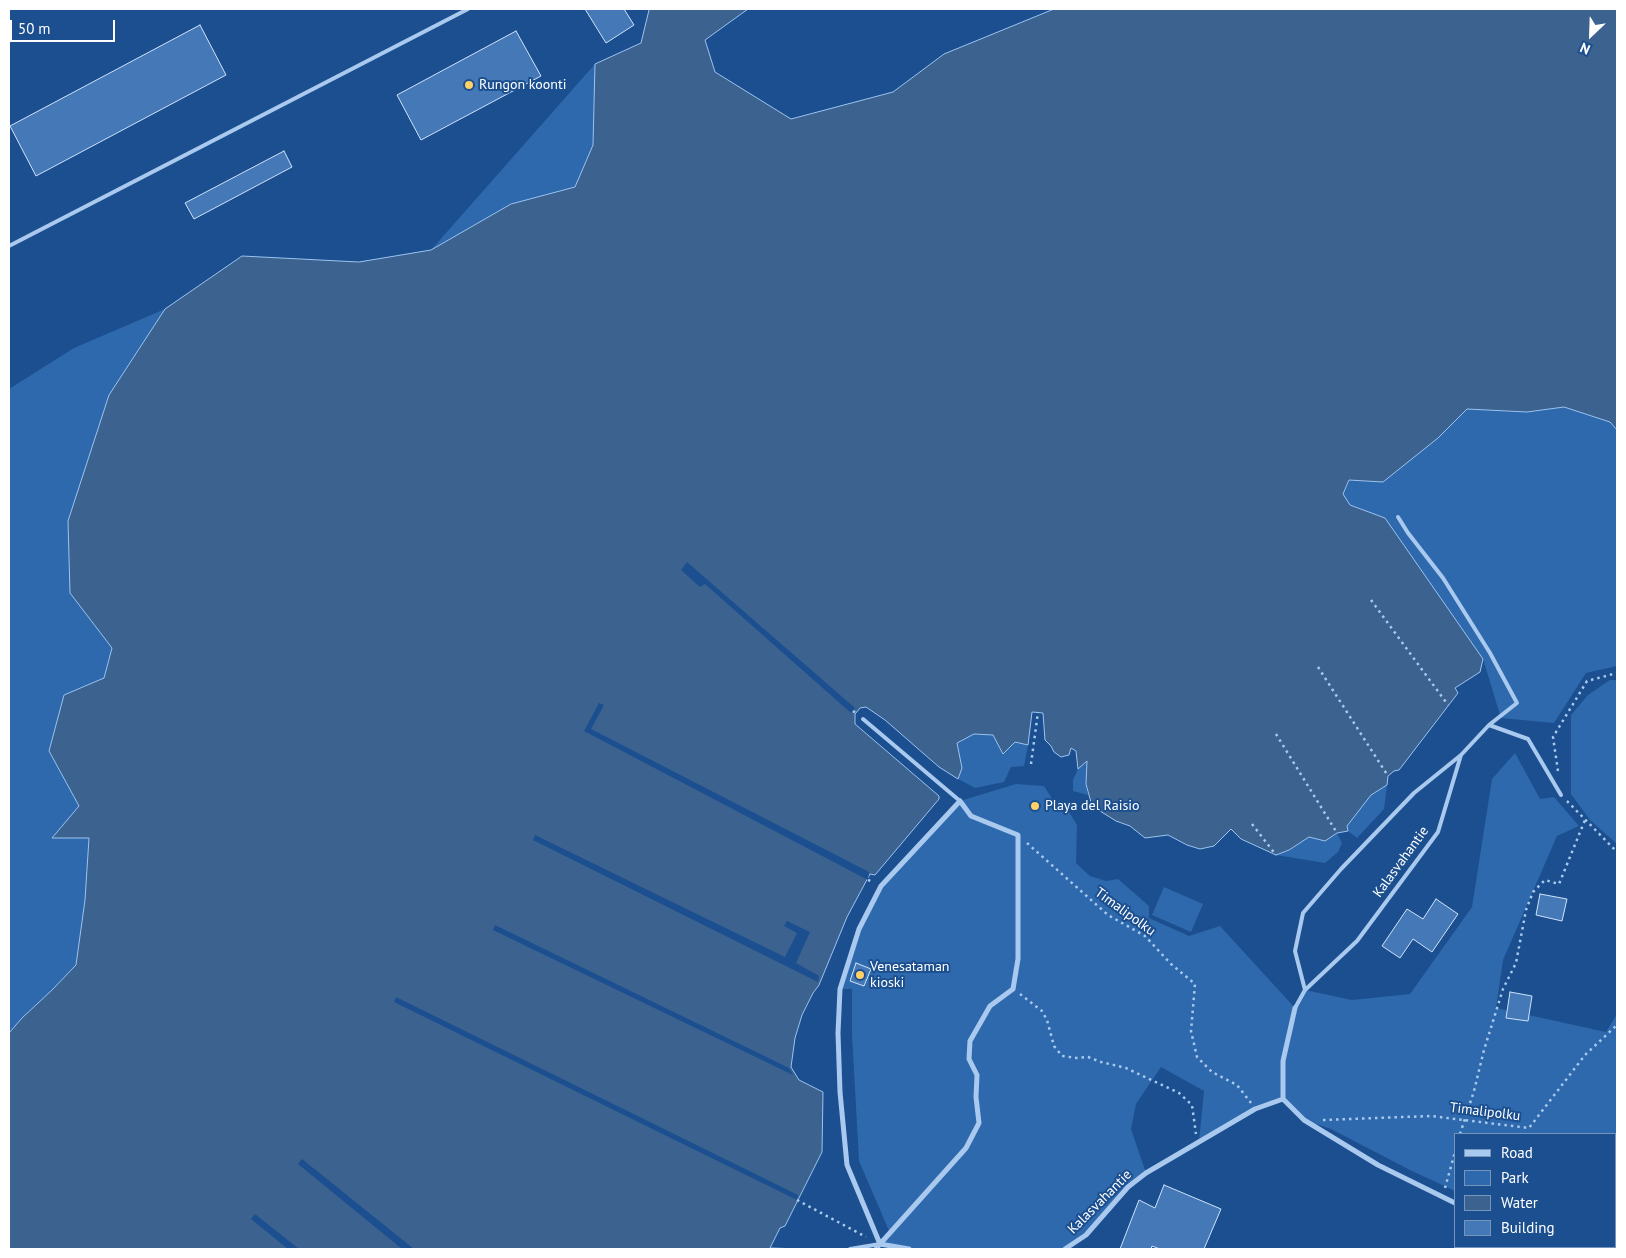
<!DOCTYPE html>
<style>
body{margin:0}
#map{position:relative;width:1626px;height:1258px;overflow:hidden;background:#1b4f8f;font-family:"PT Sans",sans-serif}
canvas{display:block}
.frame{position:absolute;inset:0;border:10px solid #fff;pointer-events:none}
.legend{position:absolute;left:1454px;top:1133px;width:162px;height:115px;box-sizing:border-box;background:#1b4f8f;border:1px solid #7695bc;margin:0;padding:6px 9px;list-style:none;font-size:15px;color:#fff}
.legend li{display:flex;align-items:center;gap:10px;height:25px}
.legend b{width:25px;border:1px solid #7695bc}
.north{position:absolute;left:1566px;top:10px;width:50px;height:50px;-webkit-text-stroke:4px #1b4f8f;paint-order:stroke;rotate:204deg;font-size:14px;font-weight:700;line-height:20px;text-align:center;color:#fff}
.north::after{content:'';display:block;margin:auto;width:18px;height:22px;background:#fff;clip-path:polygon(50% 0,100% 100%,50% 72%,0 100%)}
.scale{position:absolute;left:10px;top:20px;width:105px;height:22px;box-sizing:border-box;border:2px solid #fff;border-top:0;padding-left:6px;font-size:15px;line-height:18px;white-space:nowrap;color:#fff;-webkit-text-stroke:4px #1b4f8f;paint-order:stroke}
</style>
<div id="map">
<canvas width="1626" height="1258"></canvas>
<div class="frame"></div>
<ul class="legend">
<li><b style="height:6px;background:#a9c9ee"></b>Road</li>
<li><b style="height:14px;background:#2e69ad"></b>Park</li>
<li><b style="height:14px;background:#3c6290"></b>Water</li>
<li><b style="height:14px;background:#4478b7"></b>Building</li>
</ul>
<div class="north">N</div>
<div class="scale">50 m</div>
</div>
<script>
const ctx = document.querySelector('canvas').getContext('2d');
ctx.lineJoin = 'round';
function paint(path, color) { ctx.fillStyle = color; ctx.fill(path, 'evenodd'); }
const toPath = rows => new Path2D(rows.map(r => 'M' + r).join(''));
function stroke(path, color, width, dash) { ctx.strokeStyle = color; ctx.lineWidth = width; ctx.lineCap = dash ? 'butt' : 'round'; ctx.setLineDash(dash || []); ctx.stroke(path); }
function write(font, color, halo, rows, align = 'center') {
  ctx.font = font + ' "PT Sans",sans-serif'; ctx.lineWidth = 4; ctx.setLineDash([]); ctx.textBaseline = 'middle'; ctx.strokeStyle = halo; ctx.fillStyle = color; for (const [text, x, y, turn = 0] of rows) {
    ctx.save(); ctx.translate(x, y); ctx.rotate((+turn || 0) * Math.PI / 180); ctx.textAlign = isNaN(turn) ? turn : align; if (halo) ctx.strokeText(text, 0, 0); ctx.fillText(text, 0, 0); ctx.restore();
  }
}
paint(toPath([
 [595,64,593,145,575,187,511,204,431,250],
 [165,309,109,395,70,592,112,648,104,678,64,695,49,751,79,806,89,838,85,900,76,965,52,990,22,1018,9,1033,9,389,74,348],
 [1564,407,1610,422,1617,430,1617,666,1586,673,1554,723,1501,718,1483,659,1385,518,1350,505,1343,495,1350,480,1438,438,1467,409,1527,412],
 [1610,680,1617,680,1617,844,1590,820,1571,794,1571,715,1588,695],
 [974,734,994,735,1028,745,1024,766,1011,767,1004,782,975,788,958,779,962,768,957,743],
 [1515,753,1540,799,1554,797,1579,826,1557,836,1503,960,1496,1008,1606,1032,1617,1014,1617,1249,1566,1249,1562,1247,1615,1247,1615,1134,1455,1134,1455,1191,1410,1170,1331,1129,1304,1120,1283,1100,1255,1109,1199,1141,1204,1091,1161,1067,1136,1104,1131,1129,1146,1173,1128,1187,1086,1235,1065,1249,909,1249,880,1244,890,1233,859,1161,852,1035,852,989,840,989,859,929,881,886,960,801,1016,784,1044,786,1053,800,1068,810,1077,825,1076,863,1090,876,1106,881,1118,879,1149,906,1149,918,1189,936,1220,926,1295,1008,1305,990,1352,1000,1410,994,1472,907,1492,779],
 [1087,760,1086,784,1088,795,1073,791,1073,780,1078,769],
 [1387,785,1384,809,1357,838,1348,831,1347,826,1371,795],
 [1337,833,1342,843,1338,852,1325,863,1276,855,1289,850,1309,837,1325,841],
 [1164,887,1203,904,1191,932,1152,915]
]), '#2e69ad');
const water = toPath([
 [651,9,748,9,705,40,715,72,791,119,893,92,944,54,1054,9,1617,9,1617,430,1610,422,1564,407,1527,412,1467,409,1438,438,1383,482,1349,480,1343,494,1350,505,1385,518,1483,659,1480,672,1455,688,1458,693,1399,770,1394,771,1388,776,1387,785,1371,795,1347,826,1348,831,1337,833,1325,841,1309,837,1289,850,1276,855,1241,839,1231,829,1214,846,1200,849,1187,845,1168,835,1145,838,1130,826,1116,821,1092,806,1086,784,1087,761,1078,769,1076,751,1071,748,1069,755,1061,757,1054,752,1051,746,1045,740,1043,713,1032,712,1028,745,1015,742,1003,754,993,735,974,734,957,743,962,768,958,779,939,767,885,720,866,707,860,708,855,714,855,724,939,796,939,799,875,875,870,874,847,917,819,985,813,993,802,1015,795,1038,791,1067,799,1080,823,1092,822,1152,785,1226,780,1228,770,1248,804,1249,9,1249,9,1033,22,1018,52,990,76,965,85,900,89,838,52,838,79,806,49,751,64,695,104,678,112,648,70,593,68,521,109,395,165,309,242,256,359,262,431,250,511,204,575,187,593,145,595,64,641,43,649,10,651,9]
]);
paint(water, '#3c6290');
stroke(water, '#9cc4f0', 1);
paint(toPath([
 [687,562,855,708,851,713,705,584,700,587,681,570],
 [599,703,604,705,591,729,869,872,868,880,584,731],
 [535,835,785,957,797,933,784,926,787,921,810,932,796,963,819,976,818,982,533,840],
 [495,925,789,1068,793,1075,493,930],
 [396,997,798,1195,797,1200,394,1002],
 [302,1159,414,1249,402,1249,298,1164],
 [255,1214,299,1249,288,1249,251,1219]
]), '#1b4f8f');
const building = toPath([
 [585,9,624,9,634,25,606,43,585,9],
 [200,25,226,75,36,176,10,126,200,25],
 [516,31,541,76,421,140,397,95,516,31],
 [284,151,292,167,194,219,185,203,284,151],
 [1540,894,1567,899,1562,921,1536,915,1540,894],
 [1436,899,1458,914,1432,952,1413,939,1400,958,1382,946,1407,909,1423,919,1436,899],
 [856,963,871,969,864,986,850,981,856,963],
 [1510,992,1532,996,1528,1021,1506,1018,1510,992],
 [1164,1185,1221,1209,1204,1249,1160,1249,1152,1246,1151,1249,1120,1249,1139,1200,1155,1208,1164,1185]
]);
paint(building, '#4478b7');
stroke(building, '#cfe3fa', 1);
stroke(toPath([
 [1371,600,1448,705],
 [1318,667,1388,776],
 [853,711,858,715],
 [1276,734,1337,833],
 [1031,764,1038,712],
 [1558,771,1553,737,1587,681,1617,673],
 [1567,801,1617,852],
 [1252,824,1276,855],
 [1027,843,1108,915,1145,936,1171,964,1195,984,1191,1031,1197,1057,1212,1072,1237,1085,1251,1103],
 [868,880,873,882],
 [1020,994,1042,1011,1047,1020,1054,1046,1062,1056,1077,1058,1088,1057,1101,1062,1126,1068,1179,1093,1192,1105,1196,1134],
 [1323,1120,1431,1116,1529,1128,1585,1055,1617,1025],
 [1460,1134,1474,1091,1484,1050,1503,989,1516,963,1526,910,1533,892,1545,880,1559,884,1585,820],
 [1445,1188,1455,1152],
 [797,1200,866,1237]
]), '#a9c9ee', 2.5, [2.5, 4]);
stroke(toPath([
 [9,246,468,9],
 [1398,517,1408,533,1443,578,1490,653,1517,703,1489,725],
 [863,719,960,801],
 [1305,990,1295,951,1303,913,1341,869,1414,793,1461,755],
 [1295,1008,1305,990,1357,941,1438,832,1461,755,1489,725,1528,739,1561,795],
 [850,1249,880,1244]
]), '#a9c9ee', 4);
stroke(toPath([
 [960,801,971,816,1018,835,1018,959,1013,989,990,1006,970,1041,969,1059,977,1075,976,1097,979,1123,966,1148,880,1244,847,1165,840,1092,838,1033,840,989,859,929,881,886,960,801],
 [1295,1008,1283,1061,1283,1099,1304,1120,1378,1165,1455,1203],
 [1543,1247,1547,1249],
 [876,1249,880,1244,909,1249],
 [1065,1249,1086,1235,1128,1187,1146,1173,1255,1109,1283,1099]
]), '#a9c9ee', 5);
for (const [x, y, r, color] of [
 [469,85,5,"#ffd166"],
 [1035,806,5,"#ffd166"],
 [860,975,5,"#ffd166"]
]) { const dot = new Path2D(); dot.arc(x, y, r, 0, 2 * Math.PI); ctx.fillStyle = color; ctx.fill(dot); stroke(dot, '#1b4f8f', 2); }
write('14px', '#fff', '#1b4f8f', [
 ["Rungon koonti",479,85],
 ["Playa del Raisio",1045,806],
 ["Venesataman",870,967],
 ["kioski",870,983]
], 'left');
write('14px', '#fff', '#1b4f8f', [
 ["Kalasvahantie",1401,862,-54],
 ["Timalipolku",1125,912,36],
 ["Timalipolku",1485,1112,7],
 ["Kalasvahantie",1100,1202,-45]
]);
</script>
